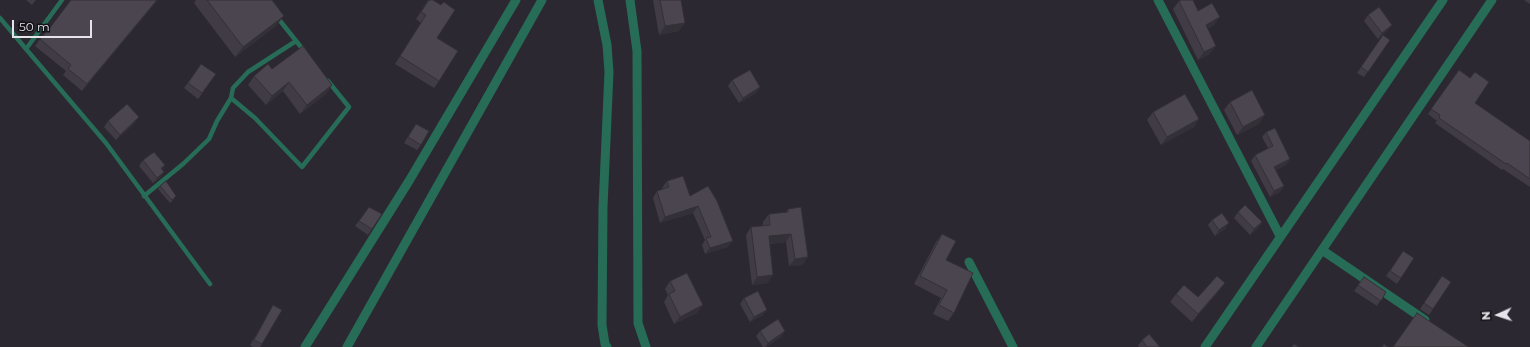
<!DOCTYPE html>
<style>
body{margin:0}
#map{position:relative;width:1530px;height:347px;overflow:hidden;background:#2c2831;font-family:Montserrat,sans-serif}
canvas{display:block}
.north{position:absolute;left:1478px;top:295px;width:40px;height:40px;-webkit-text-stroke:3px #131216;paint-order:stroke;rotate:267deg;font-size:11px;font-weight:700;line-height:16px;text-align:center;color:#e6e4ea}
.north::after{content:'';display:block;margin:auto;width:14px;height:18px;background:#e6e4ea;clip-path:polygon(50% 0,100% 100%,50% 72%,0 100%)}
.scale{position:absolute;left:12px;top:20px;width:80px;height:18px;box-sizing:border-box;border:2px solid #e6e4ea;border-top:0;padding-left:5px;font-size:12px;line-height:14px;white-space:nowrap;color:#e6e4ea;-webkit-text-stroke:3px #131216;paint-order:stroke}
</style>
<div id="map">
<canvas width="1530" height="347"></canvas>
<div class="north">N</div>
<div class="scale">50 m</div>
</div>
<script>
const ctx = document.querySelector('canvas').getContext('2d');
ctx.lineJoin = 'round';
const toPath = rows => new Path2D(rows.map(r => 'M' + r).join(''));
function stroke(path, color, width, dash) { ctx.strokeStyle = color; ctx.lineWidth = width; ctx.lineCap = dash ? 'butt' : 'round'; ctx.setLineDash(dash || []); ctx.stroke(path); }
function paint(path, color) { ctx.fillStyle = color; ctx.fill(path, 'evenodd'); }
stroke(toPath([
 [62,0,26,49,106,143,210,284],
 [277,17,305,52],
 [0,18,26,49],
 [231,98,255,118,302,167,349,107,328,81],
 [144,196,183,164,209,139,217,121,231,98,233,88,248,72,296,41]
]), '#266c57', 4.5);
stroke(toPath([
 [598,0,607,45,609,72,603,207,602,325,605,344,607,347],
 [630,0,637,51,638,323,646,347],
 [1158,0,1280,236],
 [1322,250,1425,320],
 [969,262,1013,347],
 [305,347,409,181,516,0],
 [347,347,542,0],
 [1205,347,1443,0],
 [1256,347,1492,0]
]), '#266c57', 9);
paint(toPath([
 [26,0,36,0,32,5],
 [157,0,152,7,82,91,63,75,66,71,35,46,40,39,49,29],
 [196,0,272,0,276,26,235,57,194,3],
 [428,0,437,38,439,81,434,88,395,64,421,23,416,19],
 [653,0,681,0,679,31,659,35],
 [1524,0,1530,0,1530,4],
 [1179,1,1198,11,1214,25,1207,29,1210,54,1198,60,1173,9],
 [1368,15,1392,25,1388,30,1378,39,1364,21],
 [1383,35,1390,40,1364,77,1357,73],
 [201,64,216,74,198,99,184,88],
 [272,69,332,85,326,94,300,114,283,91,266,105,248,85,254,76],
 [1459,70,1475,103,1530,141,1530,187,1503,169,1502,170,1435,123,1437,121,1428,114],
 [732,80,760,87,756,93,739,103,728,86],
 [1230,102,1259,124,1237,135,1224,110],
 [1153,112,1199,119,1194,127,1161,145,1147,120],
 [108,121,135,123,116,140,104,127],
 [416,124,421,145,417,150,404,143],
 [1266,132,1290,159,1286,165,1275,170,1284,186,1280,192,1270,197,1251,161,1255,155,1268,148,1262,137],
 [143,160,165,165,162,169,160,178,153,183,139,166],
 [667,181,690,196,728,247,705,254,702,245,705,240,693,213,660,223,653,198,657,191,663,189,662,188],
 [160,186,176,196,174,199,170,203,158,189],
 [369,207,372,229,368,235,355,226],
 [788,209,803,265,789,266,786,242,769,244,768,283,752,285,746,235,751,227,763,226,763,222,769,214,785,213],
 [1238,212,1262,222,1258,228,1250,235,1234,218],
 [1212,220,1225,229,1215,236,1208,225],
 [942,234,954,313,948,321,933,314,941,298,914,284,936,242],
 [1403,251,1414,258,1397,284,1386,276],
 [1442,276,1451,282,1429,315,1420,309],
 [1364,277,1386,292,1377,306,1354,291],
 [670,281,697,313,674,324,664,302,668,295,665,289],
 [1219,291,1192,322,1170,302,1176,294,1198,297],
 [744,298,763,315,750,322,740,304],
 [273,305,262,344,260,347,253,347,250,345,270,311],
 [760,331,785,331,781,337,766,347,763,347,756,336],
 [1142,340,1160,347,1139,347,1138,346]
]), '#403b44');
paint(toPath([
 [157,0,152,7,82,91,87,84],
 [284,16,276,26,235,57,243,47],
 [1220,17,1214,25,1200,33,1206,25],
 [685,23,679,31,659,35,665,26],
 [1392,25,1388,30,1378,39,1382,33],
 [1216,46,1210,54,1198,60,1204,52],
 [289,82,283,91,266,105,272,96],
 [332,85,326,94,300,114,307,105],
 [760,87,756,93,739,103,743,98],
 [1265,115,1259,124,1237,135,1243,127],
 [139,117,135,123,116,140,120,135],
 [1199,119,1194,127,1161,145,1167,137],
 [1290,159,1286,165,1270,173,1274,167],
 [164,172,160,178,153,183,157,178],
 [1284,186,1280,192,1270,197,1274,191],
 [698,206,693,213,660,223,665,217],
 [1262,222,1258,228,1250,235,1254,229],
 [1229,223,1225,229,1215,236,1219,230],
 [791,234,786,242,763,244,769,236],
 [733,241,728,247,705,254,710,248],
 [808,257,803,265,789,266,795,259],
 [773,275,768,283,752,285,757,277],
 [1225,283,1219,291,1192,322,1198,314],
 [703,305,697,313,674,324,680,317],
 [767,310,763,315,750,322,754,317],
 [785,331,781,337,766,347,765,347,768,343]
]), '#343037');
const building = toPath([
 [71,0,157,0,87,84,68,69,71,65,40,39,49,29,71,0],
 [207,0,272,0,284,16,243,47,207,0],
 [429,0,433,0,441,5,444,2,455,10,437,38,458,51,439,81,400,56,426,15,421,12,429,0],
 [660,0,681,0,685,23,665,26,660,0],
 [1181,0,1193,0,1198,11,1212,3,1220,17,1206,25,1216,46,1204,52,1179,1,1181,0],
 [1379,7,1392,25,1382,33,1368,15,1379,7],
 [1383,35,1390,40,1368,72,1361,67,1383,35],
 [303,46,332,85,307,105,289,82,272,96,254,76,268,64,272,69,303,46],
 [201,64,216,74,202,93,188,83,201,64],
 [750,70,760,87,743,98,732,80,750,70],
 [1459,70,1470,78,1475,72,1489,82,1475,103,1530,141,1530,179,1507,163,1506,164,1439,118,1440,115,1431,109,1459,70],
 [1252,90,1265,115,1243,127,1230,102,1252,90],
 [1185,94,1199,119,1167,137,1153,112,1185,94],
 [127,104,139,117,120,135,108,121,127,104],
 [416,124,429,131,421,145,408,137,416,124],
 [1275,128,1290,159,1274,167,1284,186,1274,191,1255,155,1273,146,1266,132,1275,128],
 [154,152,165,165,161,168,164,172,157,178,143,160,154,152],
 [683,176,690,196,708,186,717,201,733,241,710,248,706,238,711,237,698,206,665,217,657,191,669,187,667,181,683,176],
 [166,181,176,196,172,200,160,186,166,181],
 [1245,205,1262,222,1254,229,1238,212,1245,205],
 [369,207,382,214,372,229,359,221,369,207],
 [801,207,808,257,795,259,791,234,769,236,773,275,757,277,751,227,770,225,769,214,788,212,788,209,801,207],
 [1222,213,1229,223,1219,230,1212,220,1222,213],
 [942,234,956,241,946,260,973,273,954,313,939,305,947,290,920,276,942,234],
 [1403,251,1414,258,1401,278,1390,271,1403,251],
 [687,273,703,305,680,317,669,294,675,291,670,281,687,273],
 [1217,276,1225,283,1198,314,1176,294,1184,285,1198,297,1217,276],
 [1442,276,1451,282,1433,309,1424,303,1442,276],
 [1364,277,1386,292,1381,301,1358,285,1364,277],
 [758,291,767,310,754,317,744,298,758,291],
 [273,305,282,310,262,344,254,340,273,305],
 [1417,313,1467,346,1468,347,1393,347,1417,313],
 [778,319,785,331,768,343,760,331,778,319],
 [1149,334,1160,347,1147,347,1142,340,1149,334],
 [1294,344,1299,347,1292,347,1294,344],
 [1384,344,1388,347,1382,347,1384,344]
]);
paint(building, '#4a454f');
stroke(building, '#343037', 1);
</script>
